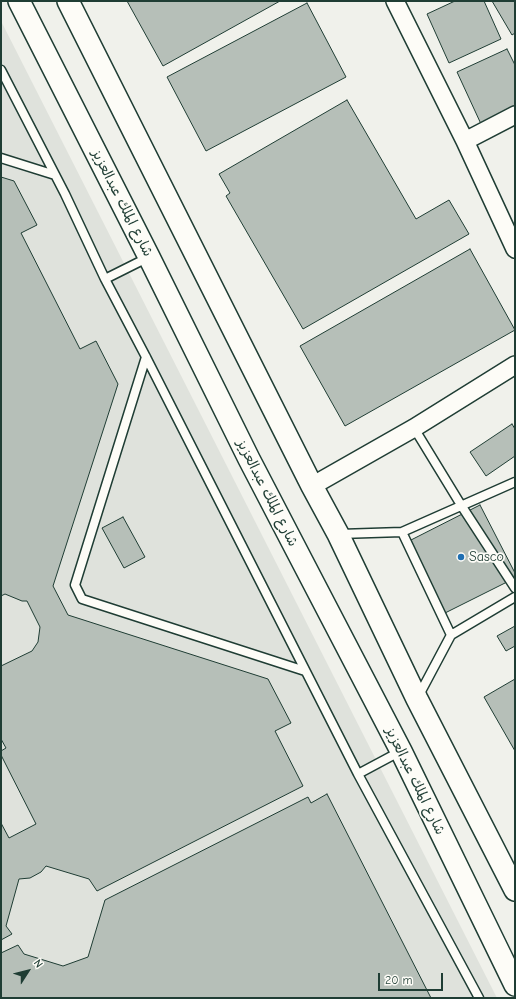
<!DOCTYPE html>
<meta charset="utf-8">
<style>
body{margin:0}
#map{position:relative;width:516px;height:999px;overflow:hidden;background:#f0f1eb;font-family:"Comic Neue",sans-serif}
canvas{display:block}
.frame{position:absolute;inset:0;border:2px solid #1f3d34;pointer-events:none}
.north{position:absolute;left:8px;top:951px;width:40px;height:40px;-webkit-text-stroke:3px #fdfcf7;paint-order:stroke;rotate:54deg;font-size:11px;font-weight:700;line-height:16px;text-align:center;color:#1f3d34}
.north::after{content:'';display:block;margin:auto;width:14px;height:18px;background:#1f3d34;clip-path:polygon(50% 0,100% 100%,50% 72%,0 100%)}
.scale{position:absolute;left:378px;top:973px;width:65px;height:18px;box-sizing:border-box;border:2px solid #1f3d34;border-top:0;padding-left:5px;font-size:12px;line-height:14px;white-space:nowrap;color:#1f3d34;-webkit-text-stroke:3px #fdfcf7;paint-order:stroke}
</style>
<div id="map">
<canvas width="516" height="999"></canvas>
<div class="frame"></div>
<div class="north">N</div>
<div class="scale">20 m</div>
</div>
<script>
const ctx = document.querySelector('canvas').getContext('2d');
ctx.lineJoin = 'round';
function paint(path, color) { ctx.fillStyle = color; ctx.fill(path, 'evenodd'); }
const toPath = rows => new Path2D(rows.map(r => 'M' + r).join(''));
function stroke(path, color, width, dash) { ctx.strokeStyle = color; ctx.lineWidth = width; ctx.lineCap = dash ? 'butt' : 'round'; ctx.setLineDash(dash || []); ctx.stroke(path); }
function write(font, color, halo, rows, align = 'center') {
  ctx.font = font + ' "Comic Neue","Playpen Sans Arabic",sans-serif'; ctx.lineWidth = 3.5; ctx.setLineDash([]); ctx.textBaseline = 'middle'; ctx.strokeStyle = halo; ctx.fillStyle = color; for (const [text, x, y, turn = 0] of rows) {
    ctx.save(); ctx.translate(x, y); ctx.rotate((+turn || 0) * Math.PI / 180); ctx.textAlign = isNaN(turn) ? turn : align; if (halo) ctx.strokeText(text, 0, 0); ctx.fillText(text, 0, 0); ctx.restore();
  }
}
paint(toPath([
 [1,21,497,998,1,998]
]), '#dfe2dc');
const building = toPath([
 [127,1,280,1,163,66,127,1],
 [455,1,484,1,501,39,449,63,427,14,455,1],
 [492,1,515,1,515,33,512,35,492,1],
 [307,3,346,77,206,151,167,77,307,3],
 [507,49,515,65,515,108,481,124,457,72,507,49],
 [347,100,416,219,449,200,469,234,303,329,226,196,230,193,219,174,347,100],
 [1,177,14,181,37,225,21,233,80,349,96,341,118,384,53,586,68,615,268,679,291,723,275,731,303,786,97,891,89,879,46,866,41,872,30,878,19,879,6,926,12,934,1,940,1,823,9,838,36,824,1,755,1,751,6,748,1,739,1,666,32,651,38,642,40,627,27,601,22,601,5,594,1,596,1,177],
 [470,249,515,330,345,426,300,346,470,249],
 [512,424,515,429,515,456,486,476,470,452,512,424],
 [480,505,515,573,515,578,445,613,409,541,480,505],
 [123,517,145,557,124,568,102,528,123,517],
 [515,626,515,646,506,651,497,636,515,626],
 [515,679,515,751,484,697,515,679],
 [327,794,431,998,1,998,1,953,18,945,24,954,63,966,88,957,105,900,308,797,311,803,327,794]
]);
paint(building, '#b6bfb8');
stroke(building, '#1f3d34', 1);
const service = toPath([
 [1,70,65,194,105,279,146,357,358,774,479,998],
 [1,158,55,175],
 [105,279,149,257],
 [146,357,75,585,82,599,305,671],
 [414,428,461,505,515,588],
 [402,532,515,482],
 [340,534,402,532,451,635,418,697],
 [451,635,515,597],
 [358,774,401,751]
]);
const minor = toPath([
 [395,1,465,141,515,249],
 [465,141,515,115],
 [312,486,414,428,515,365]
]);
const tertiary = toPath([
 [19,1,149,257,249,459,401,751,515,985],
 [68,1,312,486,338,534,417,699,515,890]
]);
stroke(service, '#1f3d34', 11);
stroke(minor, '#1f3d34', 20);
stroke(tertiary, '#1f3d34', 24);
stroke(service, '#fdfcf7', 8);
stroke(minor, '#fdfcf7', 17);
stroke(tertiary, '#fdfcf7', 21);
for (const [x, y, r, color] of [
 [461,557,4,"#1f6fb2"]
]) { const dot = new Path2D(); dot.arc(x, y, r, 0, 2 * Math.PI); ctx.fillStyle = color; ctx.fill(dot); stroke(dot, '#fdfcf7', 1.5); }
write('14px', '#1f3d34', '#fdfcf7', [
 ["شارع الملك عبدالعزيز",122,203,63],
 ["شارع الملك عبدالعزيز",267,493,63],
 ["شارع الملك عبدالعزيز",415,781,64]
]);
write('14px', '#1f3d34', '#fdfcf7', [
 ["Sasco",469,557]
], 'left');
</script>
